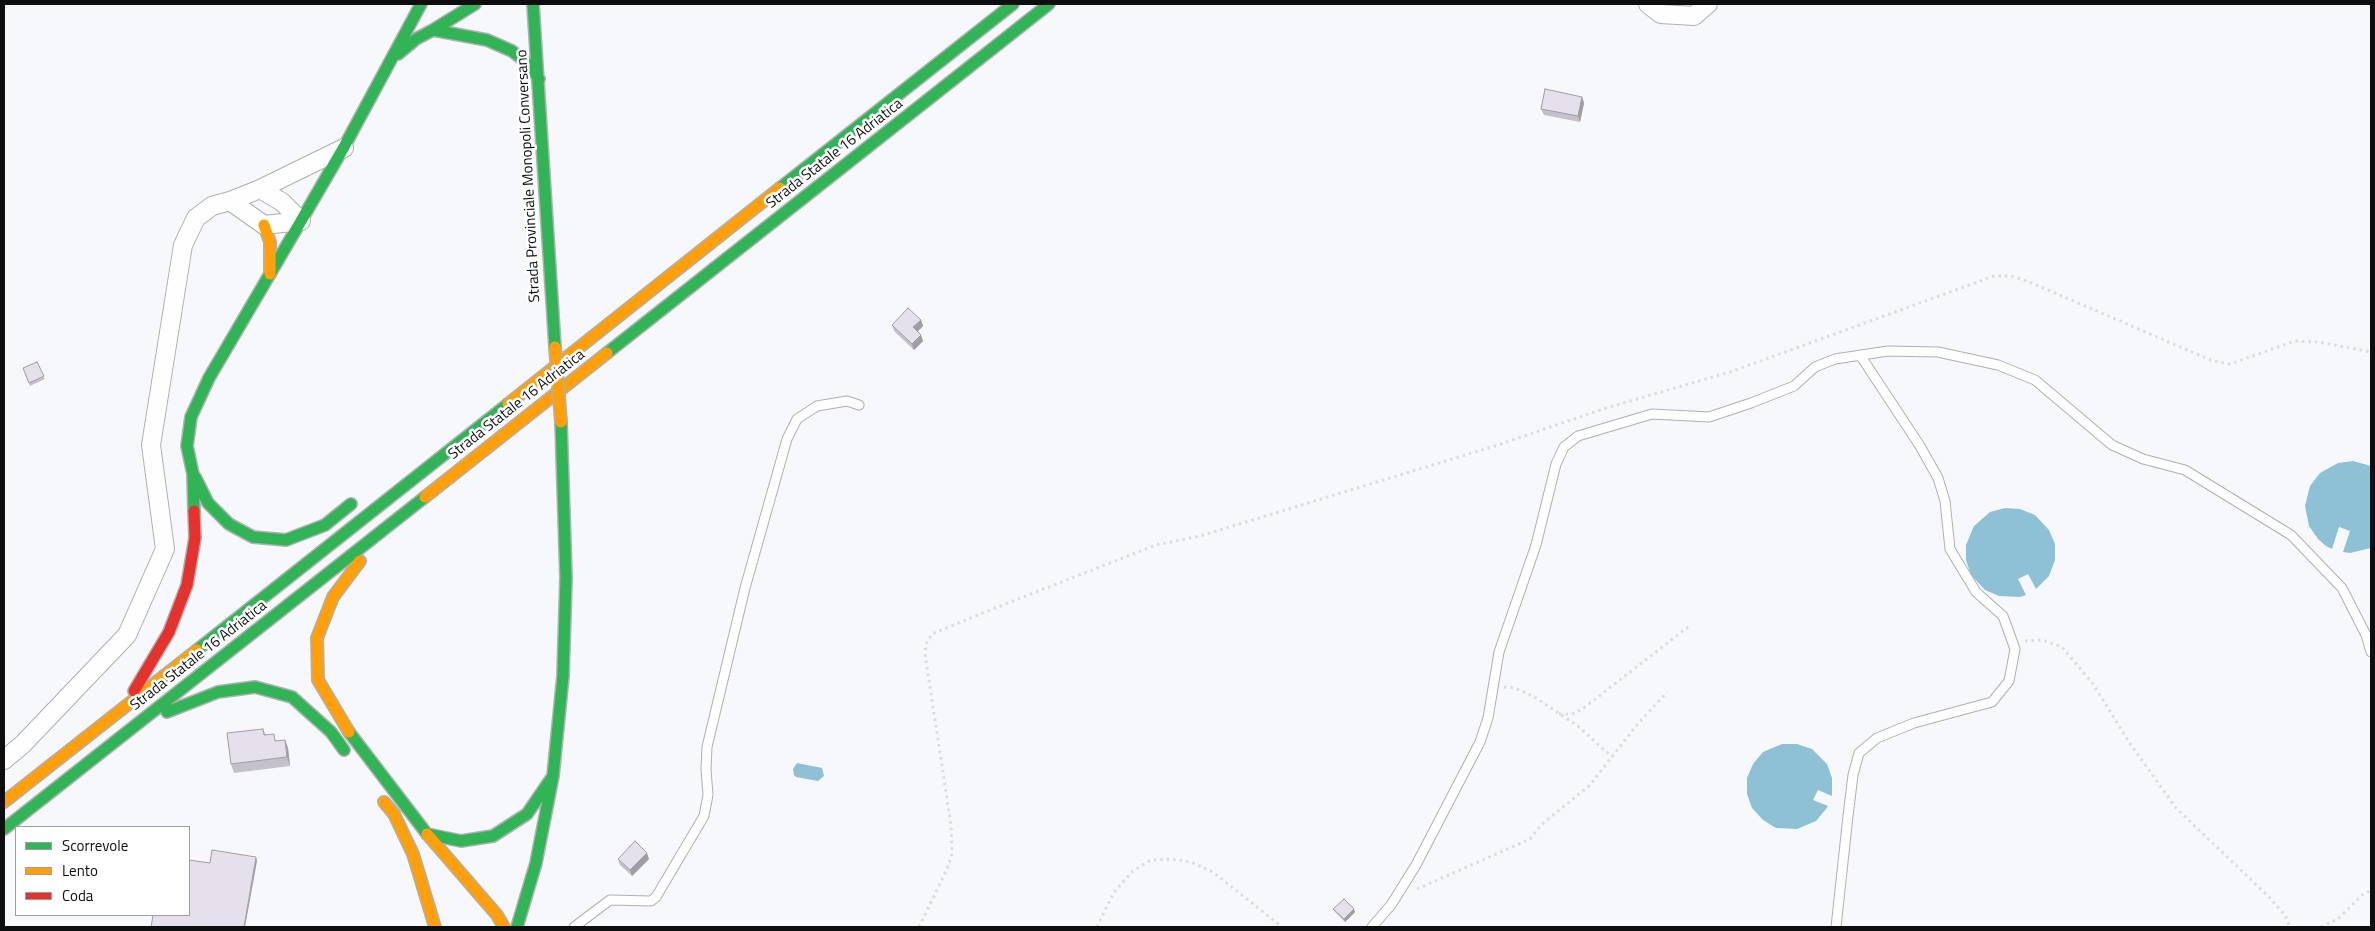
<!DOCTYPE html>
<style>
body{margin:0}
#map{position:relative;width:2375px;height:931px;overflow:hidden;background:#f6f8fb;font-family:"Titillium Web",sans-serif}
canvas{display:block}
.frame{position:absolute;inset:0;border:5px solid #0d0e10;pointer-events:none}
.legend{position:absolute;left:15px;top:826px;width:175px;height:90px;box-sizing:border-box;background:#fff;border:1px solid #9e9f9f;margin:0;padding:6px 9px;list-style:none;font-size:15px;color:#0d0e10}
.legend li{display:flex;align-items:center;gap:10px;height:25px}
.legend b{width:25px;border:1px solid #9e9f9f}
</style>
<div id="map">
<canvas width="2375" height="931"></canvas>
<div class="frame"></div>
<ul class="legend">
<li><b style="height:6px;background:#30b455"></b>Scorrevole</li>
<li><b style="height:6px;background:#ff9f0a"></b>Lento</li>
<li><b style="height:6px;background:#e5322d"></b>Coda</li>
</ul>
</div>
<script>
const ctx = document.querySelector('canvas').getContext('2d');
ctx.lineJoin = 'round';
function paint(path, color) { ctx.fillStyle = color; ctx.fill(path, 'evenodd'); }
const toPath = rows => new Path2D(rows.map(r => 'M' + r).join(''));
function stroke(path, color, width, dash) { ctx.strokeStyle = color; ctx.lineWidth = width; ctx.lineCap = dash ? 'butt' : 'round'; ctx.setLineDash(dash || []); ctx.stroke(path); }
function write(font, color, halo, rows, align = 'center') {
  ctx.font = font + ' "Titillium Web",sans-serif'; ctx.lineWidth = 5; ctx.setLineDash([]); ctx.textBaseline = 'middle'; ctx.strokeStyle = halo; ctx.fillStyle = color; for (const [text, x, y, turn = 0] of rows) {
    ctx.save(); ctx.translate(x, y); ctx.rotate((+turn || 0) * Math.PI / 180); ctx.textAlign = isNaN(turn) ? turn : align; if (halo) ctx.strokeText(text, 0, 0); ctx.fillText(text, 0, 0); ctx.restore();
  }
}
paint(toPath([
 [2353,461,2371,466,2371,548,2350,553,2343,552,2350,531,2339,527,2332,549,2326,546,2318,539,2309,526,2305,506,2310,486,2320,473,2338,463],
 [2005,508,2020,509,2035,515,2049,530,2055,544,2055,560,2049,576,2036,589,2028,574,2018,579,2026,595,2020,597,1999,596,1985,590,1971,575,1966,560,1966,545,1974,526,1990,512],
 [1782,744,1797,744,1812,749,1827,764,1832,778,1832,796,1818,790,1813,800,1828,806,1826,809,1816,821,1797,829,1776,828,1763,820,1752,808,1747,794,1747,778,1753,764,1763,752],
 [797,763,822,768,824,776,818,781,796,777,794,775,793,769]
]), '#8ec1d5');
const lane = toPath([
 [574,927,610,900,651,901,656,897,704,816,708,795,706,770,707,747,745,588,787,439,797,419,817,406,847,401,859,405],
 [1372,927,1391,905,1416,865,1480,742,1488,718,1499,652,1536,545,1556,464,1564,447,1578,436,1652,414,1709,417,1751,403,1794,386,1815,367,1835,359,1888,351,1938,352,1998,365,2035,380,2112,445,2143,459,2185,470,2291,535,2342,588,2366,635,2371,652],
 [1836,927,1848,816,1853,775,1859,753,1877,738,1914,723,1992,702,2009,681,2015,649,2003,616,1976,592,1950,549,1945,501,1938,478,1920,446,1860,355]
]);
const street = toPath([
 [1648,4,1661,14,1694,16,1708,4],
 [260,189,282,202,301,221],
 [230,201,264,225,301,221],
 [4,760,23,744,127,635,165,549,151,445,183,245,196,218,212,206,230,201,260,189,344,148]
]);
const fast = toPath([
 [533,4,555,347],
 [433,30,475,4],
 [398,54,416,39,433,30,487,40,512,51,526,62,539,79],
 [780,188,1013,4],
 [301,221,344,147,421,4],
 [607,353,1049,4],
 [195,477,208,503,229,524,253,537,286,540,325,525,351,504],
 [194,511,193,474,187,446,191,417,209,378,301,221],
 [197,650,508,404],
 [167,712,218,692,255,687,292,697,331,732,344,750],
 [349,732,427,834,461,841,493,836,527,814,553,776],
 [4,829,425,497],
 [517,927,536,863,553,776,563,676,566,578,561,422]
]);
const slow = toPath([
 [264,225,270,242,270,274],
 [508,404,780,188],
 [425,497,607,353],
 [349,732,318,680,317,638,333,597,360,561],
 [4,802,197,650],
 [384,802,394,814,413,854,435,927],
 [427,834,497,915,504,927]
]);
const jam = toPath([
 [134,691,169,632,187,585,195,538,194,511]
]);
stroke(lane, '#aeb0b2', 11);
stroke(street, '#aeb0b2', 20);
stroke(fast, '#aeb0b2', 14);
stroke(slow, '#aeb0b2', 14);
stroke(jam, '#aeb0b2', 14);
stroke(toPath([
 [2025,641,2042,640,2062,647,2093,684,2131,745,2176,808,2268,896,2285,915,2290,927],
 [1504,687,1515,688,1533,696,1578,726,1612,757],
 [1559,714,1572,714,1581,710,1688,627],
 [1417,889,1530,839,1541,825,1590,785,1636,726,1667,692],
 [919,927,947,869,952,854,951,825,925,654,926,644,932,634,990,610,1156,545,1200,536,1498,445,1603,409,1733,371,1994,276,2011,276,2027,281,2213,361,2230,364,2295,341,2319,342,2371,352],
 [1097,927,1114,892,1133,871,1151,860,1171,859,1191,862,1213,872,1282,927],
 [2321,927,2338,919,2362,895,2371,890]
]), '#dcdcdd', 3, [2.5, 4]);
stroke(lane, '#fefefe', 9);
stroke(street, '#fefefe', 18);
stroke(fast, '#30b455', 11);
stroke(slow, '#ff9f0a', 11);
stroke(jam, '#e5322d', 11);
const slowBridge = toPath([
 [555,347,561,422]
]);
stroke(slowBridge, '#aeb0b2', 14, []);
stroke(slowBridge, '#ff9f0a', 11);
paint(toPath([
 [1582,97,1584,103,1580,122,1544,115,1541,109],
 [921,320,923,326,918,331,921,335,923,341,914,350,894,331,892,325],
 [37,362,45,379,30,386,23,368],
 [263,729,266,735,276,741,285,740,288,748,290,766,234,773,231,764],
 [618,859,649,859,632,876,620,865],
 [1333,909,1355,912,1345,922,1335,912]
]), '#c5c1ca');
paint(toPath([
 [1582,97,1584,103,1580,122,1578,116],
 [921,320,923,326,916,333,913,327],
 [921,335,923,341,914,350,912,344],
 [285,740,288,748,290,766,287,757],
 [647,853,649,859,632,876,630,870],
 [256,857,257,861,245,927,244,927],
 [1354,909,1355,912,1345,922,1344,919]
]), '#a09da4');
const building = toPath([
 [1545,89,1582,97,1578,116,1541,109,1545,89],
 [908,308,921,320,913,327,921,335,912,344,892,325,908,308],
 [37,362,44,376,29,383,23,368,37,362],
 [263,729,264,735,274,734,275,741,285,740,287,757,231,764,227,733,263,729],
 [635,841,647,853,630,870,618,859,635,841],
 [212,850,256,857,244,927,151,927,153,915,189,915,189,860,210,863,212,850],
 [1344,899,1354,909,1344,919,1333,909,1344,899]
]);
paint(building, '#e5e0eb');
stroke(building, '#a09da4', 1);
write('15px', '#0d0e10', '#fff', [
 ["Strada Statale 16 Adriatica",835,154,-38],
 ["Strada Provinciale Monopoli Conversano",529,176,-93],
 ["Strada Statale 16 Adriatica",517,405,-38],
 ["Strada Statale 16 Adriatica",199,656,-38]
]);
</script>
